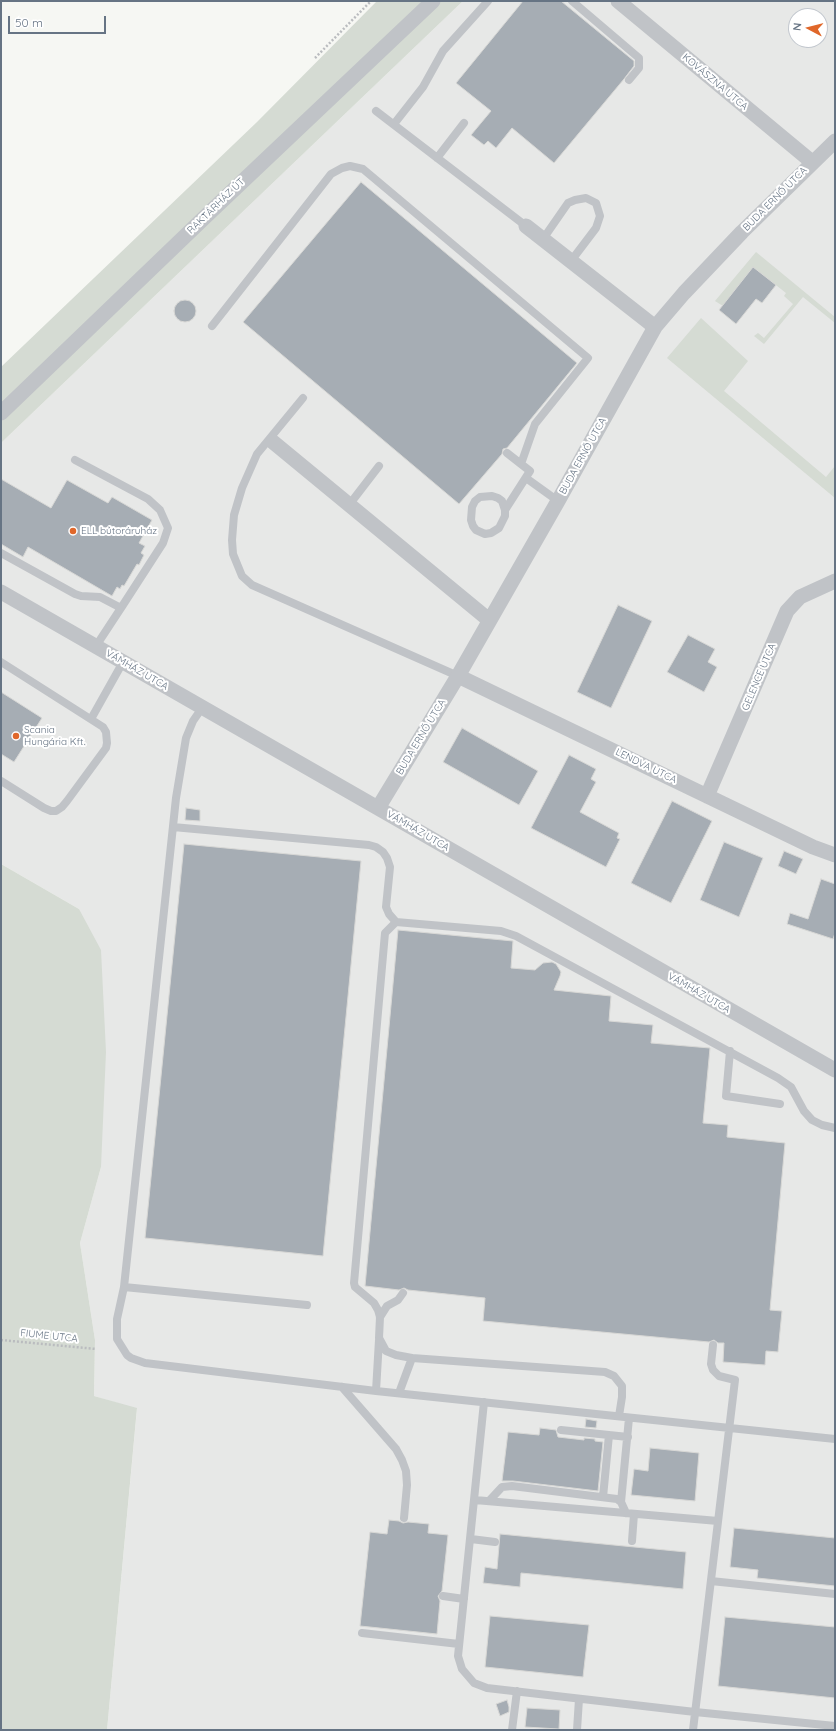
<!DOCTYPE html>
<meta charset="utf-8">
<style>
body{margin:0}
#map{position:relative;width:836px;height:1731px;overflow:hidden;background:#f6f7f3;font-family:Quicksand,sans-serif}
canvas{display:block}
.frame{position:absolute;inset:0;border:2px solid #667484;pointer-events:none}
.north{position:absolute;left:788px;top:8px;width:40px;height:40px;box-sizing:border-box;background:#fff;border:1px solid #c2c7ce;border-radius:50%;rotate:277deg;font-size:11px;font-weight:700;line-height:16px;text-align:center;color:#667484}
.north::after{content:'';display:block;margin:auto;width:14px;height:18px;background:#e0672a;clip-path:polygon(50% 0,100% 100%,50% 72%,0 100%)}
.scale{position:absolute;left:8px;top:16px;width:98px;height:18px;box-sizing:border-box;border:2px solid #667484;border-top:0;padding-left:5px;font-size:12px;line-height:14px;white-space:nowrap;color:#667484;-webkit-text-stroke:3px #fff;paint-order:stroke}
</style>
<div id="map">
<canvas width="836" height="1731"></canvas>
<div class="frame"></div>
<div class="north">N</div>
<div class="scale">50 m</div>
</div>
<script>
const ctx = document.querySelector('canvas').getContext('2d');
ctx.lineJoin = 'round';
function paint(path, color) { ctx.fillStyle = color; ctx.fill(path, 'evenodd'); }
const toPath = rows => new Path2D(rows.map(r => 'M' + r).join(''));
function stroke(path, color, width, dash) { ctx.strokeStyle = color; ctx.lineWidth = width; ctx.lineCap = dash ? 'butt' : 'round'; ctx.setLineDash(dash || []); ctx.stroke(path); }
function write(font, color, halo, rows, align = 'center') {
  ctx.font = font + ' Quicksand,sans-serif'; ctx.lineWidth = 4; ctx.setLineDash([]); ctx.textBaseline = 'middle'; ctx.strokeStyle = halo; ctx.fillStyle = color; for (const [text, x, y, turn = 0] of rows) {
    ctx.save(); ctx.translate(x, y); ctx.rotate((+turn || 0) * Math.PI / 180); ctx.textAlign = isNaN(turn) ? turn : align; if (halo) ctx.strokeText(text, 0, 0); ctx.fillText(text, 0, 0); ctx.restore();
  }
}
paint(toPath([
 [463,1,835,1,835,1730,107,1730,137,1409,94,1396,95,1340,80,1243,101,1167,79,909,1,864,1,443],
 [796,16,820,16,820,40,796,40]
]), '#e7e8e7');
paint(toPath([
 [377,1,463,1,1,443,1,367,257,122],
 [756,252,835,317,835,323,803,297,764,344,754,336,758,333,764,338,793,304,784,296,786,293,753,267,723,306,715,301],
 [701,318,748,361,724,391,826,477,835,466,835,498,667,358],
 [1,864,79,909,101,950,106,1052,101,1167,80,1243,95,1340,94,1396,137,1408,107,1730,1,1730]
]), '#d5dbd3');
const building = toPath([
 [523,1,561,1,634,61,634,66,624,79,554,163,512,128,496,148,488,141,484,145,471,135,491,111,456,83,523,1],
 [361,182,577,363,507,448,503,449,502,454,459,504,243,322,361,182],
 [753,267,776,285,762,303,756,299,736,324,719,310,753,267],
 '174 311a11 11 0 1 1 22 0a11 11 0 1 1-22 0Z',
 [1,479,51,508,67,480,108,503,112,497,152,520,139,543,145,546,141,553,144,555,139,565,137,564,124,586,122,585,120,589,117,587,112,596,28,547,23,557,1,544,1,479],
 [618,605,652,621,611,708,577,692,618,605],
 [688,635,715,649,708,662,717,667,704,692,667,672,688,635],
 [1,692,42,718,14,762,1,754,1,692],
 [462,728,538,771,519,805,443,762,462,728],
 [569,755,596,769,591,779,596,782,580,812,619,833,617,838,620,839,606,867,531,828,569,755],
 [672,801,712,821,671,903,631,883,672,801],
 [186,808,200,810,200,821,185,820,186,808],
 [724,842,763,858,739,917,700,900,724,842],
 [184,844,361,861,323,1256,145,1238,184,844],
 [784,851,803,859,796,874,778,866,784,851],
 [821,879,835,884,835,933,833,939,787,924,790,913,808,919,821,879],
 [398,930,513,941,511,968,535,970,543,963,552,962,556,964,561,972,560,976,554,990,611,996,609,1021,653,1025,651,1043,710,1048,703,1123,728,1125,727,1137,785,1143,770,1310,782,1311,778,1352,766,1351,765,1365,723,1362,724,1343,718,1343,714,1340,709,1342,483,1321,485,1298,408,1290,404,1288,399,1290,365,1286,398,930],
 [586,1419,597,1421,596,1428,585,1427,586,1419],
 [540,1428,556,1430,558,1437,584,1440,584,1438,595,1439,595,1441,603,1442,598,1491,513,1481,502,1481,508,1432,539,1435,540,1428],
 [650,1448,699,1453,695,1501,631,1495,634,1469,648,1471,650,1448],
 [389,1520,399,1521,403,1523,408,1522,429,1524,428,1533,448,1535,442,1591,438,1596,440,1601,437,1634,360,1626,370,1532,387,1534,389,1520],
 [734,1528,835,1538,835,1586,757,1578,758,1570,730,1567,734,1528],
 [500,1534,686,1552,683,1589,521,1573,520,1587,483,1583,485,1567,497,1569,500,1534],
 [490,1616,589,1625,583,1677,485,1667,490,1616],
 [725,1617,835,1627,835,1698,718,1686,725,1617],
 [507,1700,509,1707,509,1712,500,1716,496,1704,507,1700],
 [527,1708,560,1710,559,1729,525,1727,527,1708]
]);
paint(building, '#a6adb4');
stroke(building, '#d8d8d6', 1);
stroke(toPath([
 [315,58,371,1],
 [1,1340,96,1349]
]), '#babcbf', 2.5, [2, 2]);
stroke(toPath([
 [572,1,639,58,639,68,629,80],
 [376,111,526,226],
 [394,124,423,87,443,51,488,1],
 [437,158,464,123],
 [543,239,568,203,575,200,586,198,596,203,600,216,596,228,571,261],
 [212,326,331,174,342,168,350,166,363,169,588,358,535,424,521,464,530,471,505,510,505,516,499,528,491,533,485,534,476,530,473,526,471,520,472,507,475,501,480,497,492,496,498,498,502,501,505,510],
 [303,398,257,454,242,488,234,515,232,540,233,554,242,576,252,585,458,676],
 [507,453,521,464],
 [526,478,558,501],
 [349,505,379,466],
 [1,553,75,594,81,596,100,597,121,608,163,543,168,528,160,510,148,499,75,460],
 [96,646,121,608],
 [1,662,103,727,106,732,107,743,106,748,67,801,62,807,56,811,51,811,44,808,1,781],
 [202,708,193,721,186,738,176,798,124,1287,117,1319,117,1339,127,1355,131,1358,145,1363,376,1391,835,1439],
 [91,719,123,662],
 [173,827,369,845,376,847,383,852,387,858,390,867,386,907,389,914,396,922,385,933,354,1283,355,1287,374,1303,378,1310,380,1317,379,1338,386,1351,396,1355,412,1358],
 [396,922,501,931,516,936,778,1078,791,1087,804,1111,812,1120,822,1125,835,1128],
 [730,1051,726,1096,780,1104],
 [124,1287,307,1305],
 [380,1317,387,1306,398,1300,403,1293],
 [342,1387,396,1449,402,1460,406,1471,407,1485,404,1518],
 [376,1391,379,1340],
 [399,1393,412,1358,605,1372,614,1376,622,1386,622,1397,619,1416],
 [484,1402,458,1656,462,1669,474,1683,487,1688,695,1712,835,1726],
 [561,1430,628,1437],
 [603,1497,609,1435],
 [475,1500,718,1521],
 [489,1501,502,1487,512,1486,617,1499,621,1502,626,1513],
 [621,1502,629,1418],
 [471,1539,495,1542],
 [632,1541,634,1514],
 [711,1581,835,1594],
 [443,1596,464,1599],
 [362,1633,459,1644],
 [512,1730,517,1691],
 [577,1730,579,1699],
 [693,1730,735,1380,719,1376,713,1370,711,1364,713,1345]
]), '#c0c3c7', 8);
stroke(toPath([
 [618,1,812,162],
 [526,226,655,327],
 [1,413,206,216,433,1],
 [273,442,489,620],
 [1,592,835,1070],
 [458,676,813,847,835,855],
 [707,796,787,611,800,597,835,581],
 [378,808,458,676,558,501,655,327,684,293,742,232,835,141]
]), '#c0c3c7', 15);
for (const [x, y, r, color] of [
 [73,531,4,"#e0672a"],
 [16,736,4,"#e0672a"]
]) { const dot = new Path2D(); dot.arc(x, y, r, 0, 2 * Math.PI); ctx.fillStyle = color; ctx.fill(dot); stroke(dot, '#fff', 1.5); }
write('10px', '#667484', '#fff', [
 ["KOVÁSZNA UTCA",715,82,40],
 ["BUDA ERNŐ UTCA",775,199,-45],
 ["RAKTÁRHÁZ ÚT",216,206,-44],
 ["BUDA ERNŐ UTCA",583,456,-61],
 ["VÁMHÁZ UTCA",137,670,30],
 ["GELENCE UTCA",759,677,-67],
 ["BUDA ERNŐ UTCA",421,737,-59],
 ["LENDVA UTCA",646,766,26],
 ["VÁMHÁZ UTCA",418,831,30],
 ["VÁMHÁZ UTCA",699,993,30],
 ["FIUME UTCA",49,1336,6]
]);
write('10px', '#667484', '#fff', [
 ["ELL bútoráruház",81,531],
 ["Scania",24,730],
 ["Hungária Kft.",24,742]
], 'left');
</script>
